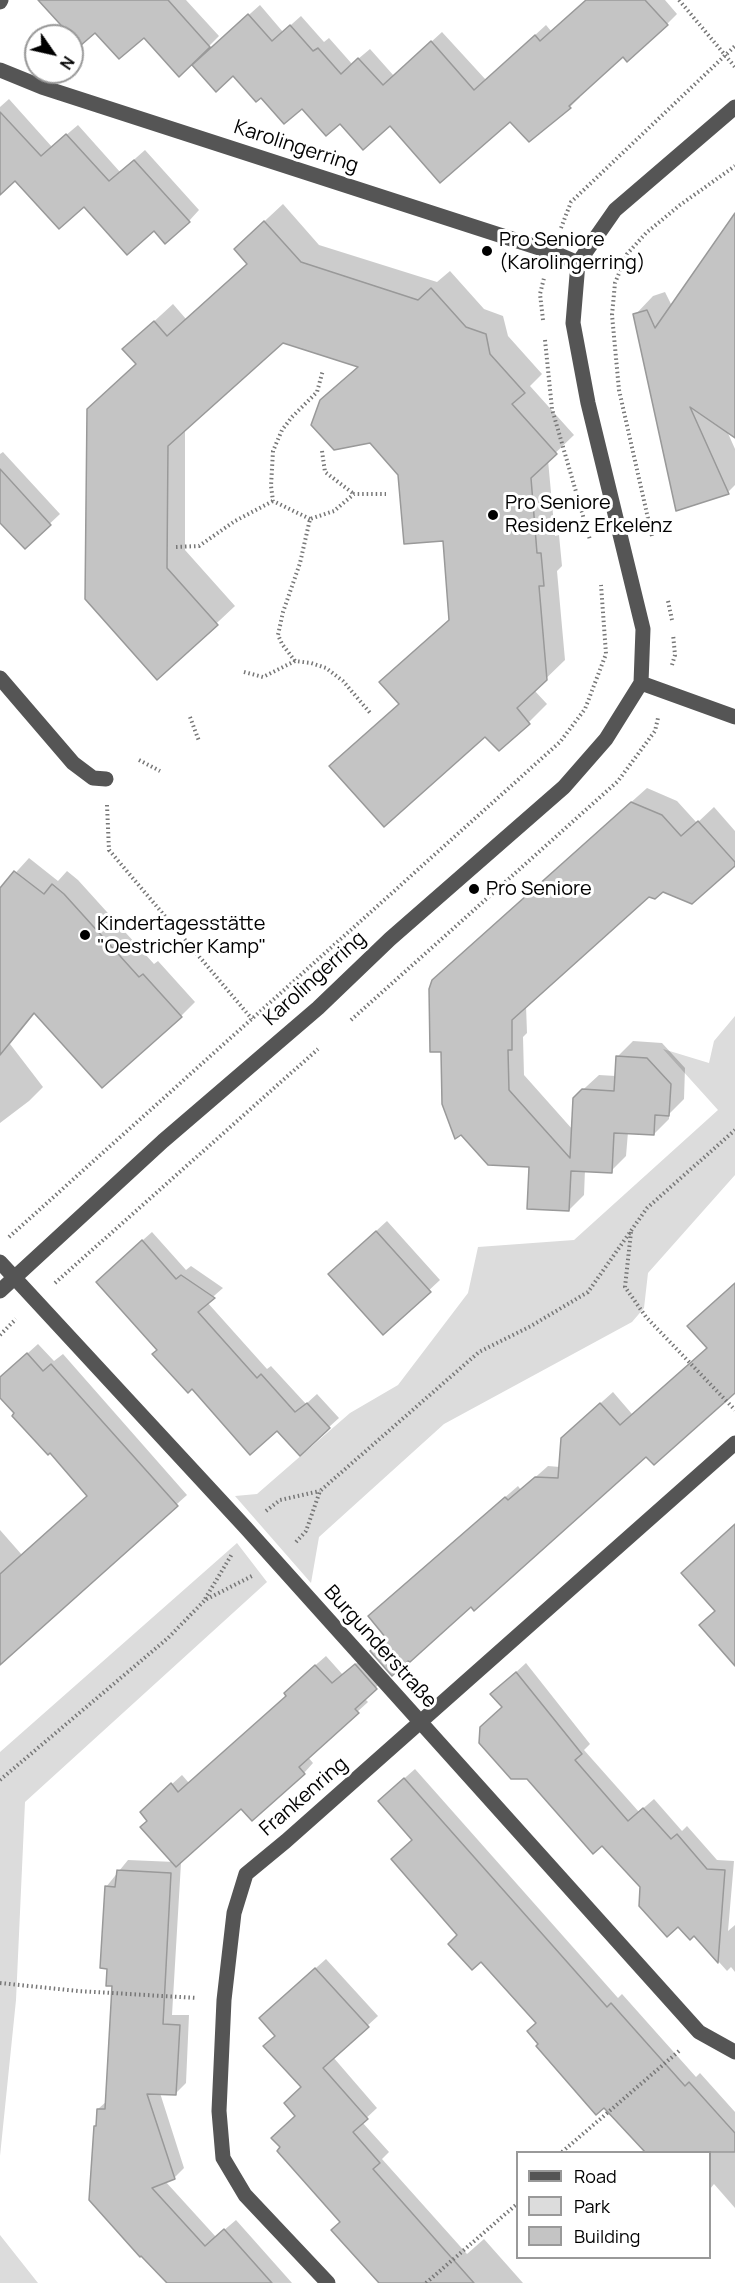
<!DOCTYPE html>
<meta charset="utf-8">
<style>
body{margin:0}
#map{position:relative;width:735px;height:2283px;overflow:hidden;background:#fff;font-family:Manrope,sans-serif}
canvas{display:block}
.legend{position:absolute;left:516px;top:2151px;width:195px;height:108px;box-sizing:border-box;background:#fff;border:2px solid #999;margin:0;padding:8px 10px;list-style:none;font-size:18px;color:#000}
.legend li{display:flex;align-items:center;gap:12px;height:30px}
.legend b{width:30px;border:2px solid #999}
.north{position:absolute;left:24px;top:24px;width:60px;height:60px;box-sizing:border-box;background:#fff;border:2px solid #999;border-radius:50%;rotate:124deg;font-size:16px;font-weight:700;line-height:24px;text-align:center;color:#000}
.north::after{content:'';display:block;margin:auto;width:21px;height:27px;background:#000;clip-path:polygon(50% 0,100% 100%,50% 72%,0 100%)}
</style>
<div id="map">
<canvas width="735" height="2283"></canvas>
<ul class="legend">
<li><b style="height:8px;background:#555"></b>Road</li>
<li><b style="height:16px;background:#dcdcdc"></b>Park</li>
<li><b style="height:16px;background:#c4c4c4"></b>Building</li>
</ul>
<div class="north">N</div>
</div>
<script>
const ctx = document.querySelector('canvas').getContext('2d');
ctx.lineJoin = 'round';
function paint(path, color) { ctx.fillStyle = color; ctx.fill(path, 'evenodd'); }
const toPath = rows => new Path2D(rows.map(r => 'M' + r).join(''));
function stroke(path, color, width, dash) { ctx.strokeStyle = color; ctx.lineWidth = width; ctx.lineCap = dash ? 'butt' : 'round'; ctx.setLineDash(dash || []); ctx.stroke(path); }
function write(font, color, halo, rows, align = 'center') {
  ctx.font = font + ' Manrope,sans-serif'; ctx.lineWidth = 6; ctx.setLineDash([]); ctx.textBaseline = 'middle'; ctx.strokeStyle = halo; ctx.fillStyle = color; for (const [text, x, y, turn = 0] of rows) {
    ctx.save(); ctx.translate(x, y); ctx.rotate((+turn || 0) * Math.PI / 180); ctx.textAlign = isNaN(turn) ? turn : align; if (halo) ctx.strokeText(text, 0, 0); ctx.fillText(text, 0, 0); ctx.restore();
  }
}
paint(toPath([
 [735,1016,735,1175,648,1273,644,1308,632,1322,444,1424,319,1537,311,1583,235,1496,257,1494,350,1413,398,1385,468,1293,478,1247,574,1240,718,1110,663,1049,709,1063,714,1041],
 [237,1543,267,1582,25,1802,16,2000,0,2156,0,1752],
 [0,2235,38,2283,0,2283]
]), '#dcdcdc');
paint(toPath([
 [40,0,186,0,219,36,205,50,207,52,260,5,283,32,301,16,324,42,329,38,352,64,370,49,394,76,442,32,486,80,546,25,551,31,587,0,665,0,677,14,667,24,623,55,579,95,580,97,570,107,510,120,390,124,340,122,302,106,261,96,234,74,200,55,144,36,95,31],
 [9,99,52,147,78,125,120,172,145,150,199,210,189,221,154,229,16,179,0,193,0,107],
 [283,204,319,245,437,282,450,271,484,309,503,316,508,336,542,374,530,386,574,435,548,460,555,536,559,535,562,566,557,571,565,660,534,690,547,704,529,722,485,734,331,766,400,703,381,682,451,619,444,539,400,474,370,442,321,401,359,366,283,341,185,428,185,550,235,606,158,678,137,363,124,349,173,304,186,319,248,263,254,231],
 [735,216,735,437,727,431,735,449,735,485,728,492,635,315,653,296,665,292,672,306],
 [3,452,60,514,25,547,0,519,0,454],
 [647,788,677,801,697,823,714,807,735,831,735,864,648,895,526,1005,527,1033,523,1037,524,1075,573,1130,574,1098,599,1075,616,1076,618,1056,633,1041,662,1043,685,1068,684,1099,669,1114,669,1119,654,1134,628,1132,626,1156,611,1171,585,1170,584,1195,569,1210,531,1166,449,965],
 [29,858,58,881,67,871,78,880,154,964,158,961,195,1002,181,1016,36,1012,10,1044,43,1087,29,1101,0,1123,0,890],
 [387,1221,440,1280,383,1333,341,1263],
 [152,1232,186,1270,191,1266,223,1288,207,1302,267,1369,271,1366,306,1404,317,1394,339,1418,329,1427,277,1429,159,1350,107,1272],
 [735,1284,735,1391,647,1455,471,1605,372,1651,387,1637,381,1605,518,1486,521,1490,548,1466,560,1467,574,1427,613,1392,632,1414,708,1348],
 [38,1344,54,1361,63,1354,187,1495,0,1663,0,1530,22,1555,89,1495,0,1395,0,1378],
 [366,1655,386,1678,364,1698,368,1702,308,1757,313,1763,304,1773,241,1807,179,1863,181,1863,172,2015,189,2015,186,2083,175,2094,160,2093,184,2168,174,2178,165,2181,216,2237,236,2220,292,2283,180,2283,95,2127,98,2124,98,2109,107,2101,114,1985,106,1887,128,1860,175,1862,149,1820,152,1802,182,1775,189,1783,288,1696,295,1683,326,1656,343,1675],
 [526,1663,590,1744,584,1750,639,1812,654,1799,682,1831,687,1826,717,1860,734,1861,728,1931,735,1925,735,1972,731,1967,727,1971,694,1934,641,1887,503,1707,502,1685],
 [415,1769,618,1998,622,1994,696,2077,700,2073,735,2112,735,2208,714,2184,710,2189,710,2152,647,2152,604,2105,539,2045,537,2023,459,1935,390,1791],
 [326,1959,378,2016,333,2057,377,2108,362,2122,389,2152,382,2159,467,2254,484,2239,523,2283,420,2283,341,2222,297,2115,303,2087,276,2035,271,2008]
]), '#0003');
const building = toPath([
 [38,0,168,0,210,47,179,77,144,38,119,59,95,33,80,46,38,0],
 [586,0,645,0,668,25,627,62,623,57,569,106,571,108,529,142,510,122,440,183,390,126,363,150,340,124,326,136,302,109,284,124,261,98,256,102,233,76,216,92,192,65,248,14,272,41,290,25,313,51,318,48,341,74,358,58,383,85,431,41,474,90,535,35,540,41,586,0],
 [0,112,41,156,66,134,109,181,134,160,190,222,165,244,154,231,127,255,84,207,59,229,15,181,0,195,0,112],
 [735,213,735,438,690,407,729,494,676,511,633,314,647,310,655,328,735,213],
 [264,221,301,262,418,300,431,288,466,327,486,334,490,354,525,393,512,404,557,454,531,478,537,553,541,553,544,586,539,586,547,680,517,708,530,724,499,751,485,737,384,827,329,766,399,704,379,682,449,620,443,541,404,544,398,475,370,443,334,450,311,425,320,400,358,367,283,343,168,446,167,568,218,625,157,680,85,599,87,409,136,364,122,349,154,321,167,336,247,264,234,249,264,221],
 [0,469,51,525,25,549,0,523,0,469],
 [631,802,662,815,681,836,698,821,735,862,735,866,692,904,663,892,655,899,649,897,512,1020,512,1050,508,1050,509,1090,570,1158,573,1098,582,1089,614,1091,616,1056,647,1058,671,1084,669,1116,655,1115,654,1135,614,1133,612,1173,571,1171,569,1211,527,1209,529,1167,488,1165,461,1135,455,1139,442,1104,441,1052,430,1052,429,989,432,980,631,802],
 [14,871,44,894,52,884,64,894,139,977,143,974,182,1017,102,1088,34,1013,0,1055,0,888,14,871],
 [376,1231,431,1292,383,1335,328,1274,376,1231],
 [142,1240,176,1279,181,1275,215,1298,198,1312,257,1378,261,1374,295,1412,307,1403,330,1428,300,1456,277,1431,250,1455,192,1389,188,1393,152,1354,157,1350,96,1282,142,1240],
 [735,1283,735,1393,654,1465,646,1457,474,1611,471,1607,410,1662,408,1661,392,1676,370,1651,386,1638,368,1616,505,1497,508,1500,535,1477,558,1478,561,1438,600,1403,620,1425,707,1348,687,1326,735,1283],
 [27,1353,43,1371,51,1364,178,1506,0,1665,0,1574,87,1496,50,1453,48,1455,12,1416,14,1413,0,1398,0,1377,27,1353],
 [735,1524,735,1666,699,1625,715,1611,681,1573,735,1524],
 [355,1664,377,1689,355,1709,359,1713,299,1767,305,1774,252,1821,241,1809,176,1867,140,1827,147,1821,140,1812,171,1783,178,1792,286,1696,284,1693,315,1665,332,1683,355,1664],
 [516,1672,582,1754,575,1760,628,1821,643,1808,671,1839,677,1834,707,1869,725,1870,718,1963,694,1936,690,1940,678,1927,667,1937,639,1906,640,1887,602,1846,593,1854,527,1779,511,1779,479,1743,480,1727,502,1707,490,1694,516,1672],
 [404,1778,607,2007,611,2003,685,2086,689,2082,735,2133,735,2152,645,2152,604,2108,596,2115,536,2046,538,2044,527,2031,536,2023,481,1962,472,1970,448,1944,457,1935,391,1859,412,1840,378,1801,404,1778],
 [117,1870,171,1873,163,2024,180,2025,176,2095,147,2094,175,2179,152,2188,205,2246,224,2229,272,2283,167,2283,141,2256,140,2257,89,2200,94,2126,96,2126,97,2109,105,2109,112,1986,106,1986,107,1969,100,1968,105,1886,115,1887,117,1870],
 [315,1968,369,2027,323,2068,368,2119,353,2132,380,2163,373,2169,474,2283,379,2283,331,2230,340,2222,277,2151,280,2147,271,2138,295,2116,284,2103,301,2087,263,2046,275,2036,259,2018,315,1968]
]);
paint(building, '#c4c4c4');
stroke(building, '#999', 1.5);
stroke(toPath([
 [679,0,735,67],
 [561,228,571,202,735,46],
 [543,320,540,294,544,278],
 [545,340,552,409,590,540],
 [322,451,325,472,354,494],
 [310,519,273,501,271,486,273,451,282,430,292,417,317,392,323,370],
 [652,536,619,390,612,315,615,283,627,254,646,233,680,205,735,166],
 [176,547,199,546,235,521,273,501],
 [668,601,672,620],
 [295,661,282,644,278,635,283,612,300,563,310,519,334,511,354,494,386,494],
 [672,665,675,655,673,634],
 [244,672,263,677,295,661,311,663,326,668,343,681,371,714],
 [190,717,199,741],
 [139,760,160,771],
 [107,805,109,850,252,1019],
 [351,1020,618,781,655,731,658,718],
 [631,1232,625,1287,646,1317,735,1410],
 [9,1237,560,742,585,709,606,654,601,585],
 [55,1283,318,1049],
 [0,1335,16,1319],
 [266,1511,280,1500,320,1491],
 [296,1542,306,1531,320,1491,479,1352,531,1326,588,1292,647,1208,735,1130],
 [205,1599,232,1554],
 [0,1780,168,1638,205,1600,252,1576],
 [0,1983,78,1991,197,1998],
 [562,2152,679,2051],
 [426,2283,518,2203]
]), '#777', 4, [1.5, 3]);
stroke(toPath([
 [0,2,1,0],
 [0,70,42,87,552,252,578,263],
 [0,678,73,763,93,778,106,779],
 [641,683,735,717],
 [0,1262,246,1528,699,2032,735,2052],
 [0,1291,163,1141,318,1008,390,939,564,787,606,739,641,683,643,629,588,403,573,323,578,263,615,210,735,107],
 [328,2283,245,2195,223,2158,219,2111,224,2000,234,1913,246,1874,286,1841,735,1443]
]), '#555', 15);
for (const [x, y, r, color] of [
 [487,251,6,"#000"],
 [493,515,6,"#000"],
 [474,889,6,"#000"],
 [85,935,6,"#000"]
]) { const dot = new Path2D(); dot.arc(x, y, r, 0, 2 * Math.PI); ctx.fillStyle = color; ctx.fill(dot); stroke(dot, '#fff', 2); }
write('20px', '#000', '#fff', [
 ["Karolingerring",296,147,18],
 ["Karolingerring",315,979,-42],
 ["Burgunderstraße",380,1647,48],
 ["Frankenring",304,1797,-41]
]);
write('20px', '#000', '#fff', [
 ["Pro Seniore",499,240],
 ["(Karolingerring)",499,263],
 ["Pro Seniore",505,503],
 ["Residenz Erkelenz",505,526],
 ["Pro Seniore",486,889],
 ["Kindertagesstätte",97,924],
 ["\"Oestricher Kamp\"",97,947]
], 'left');
</script>
